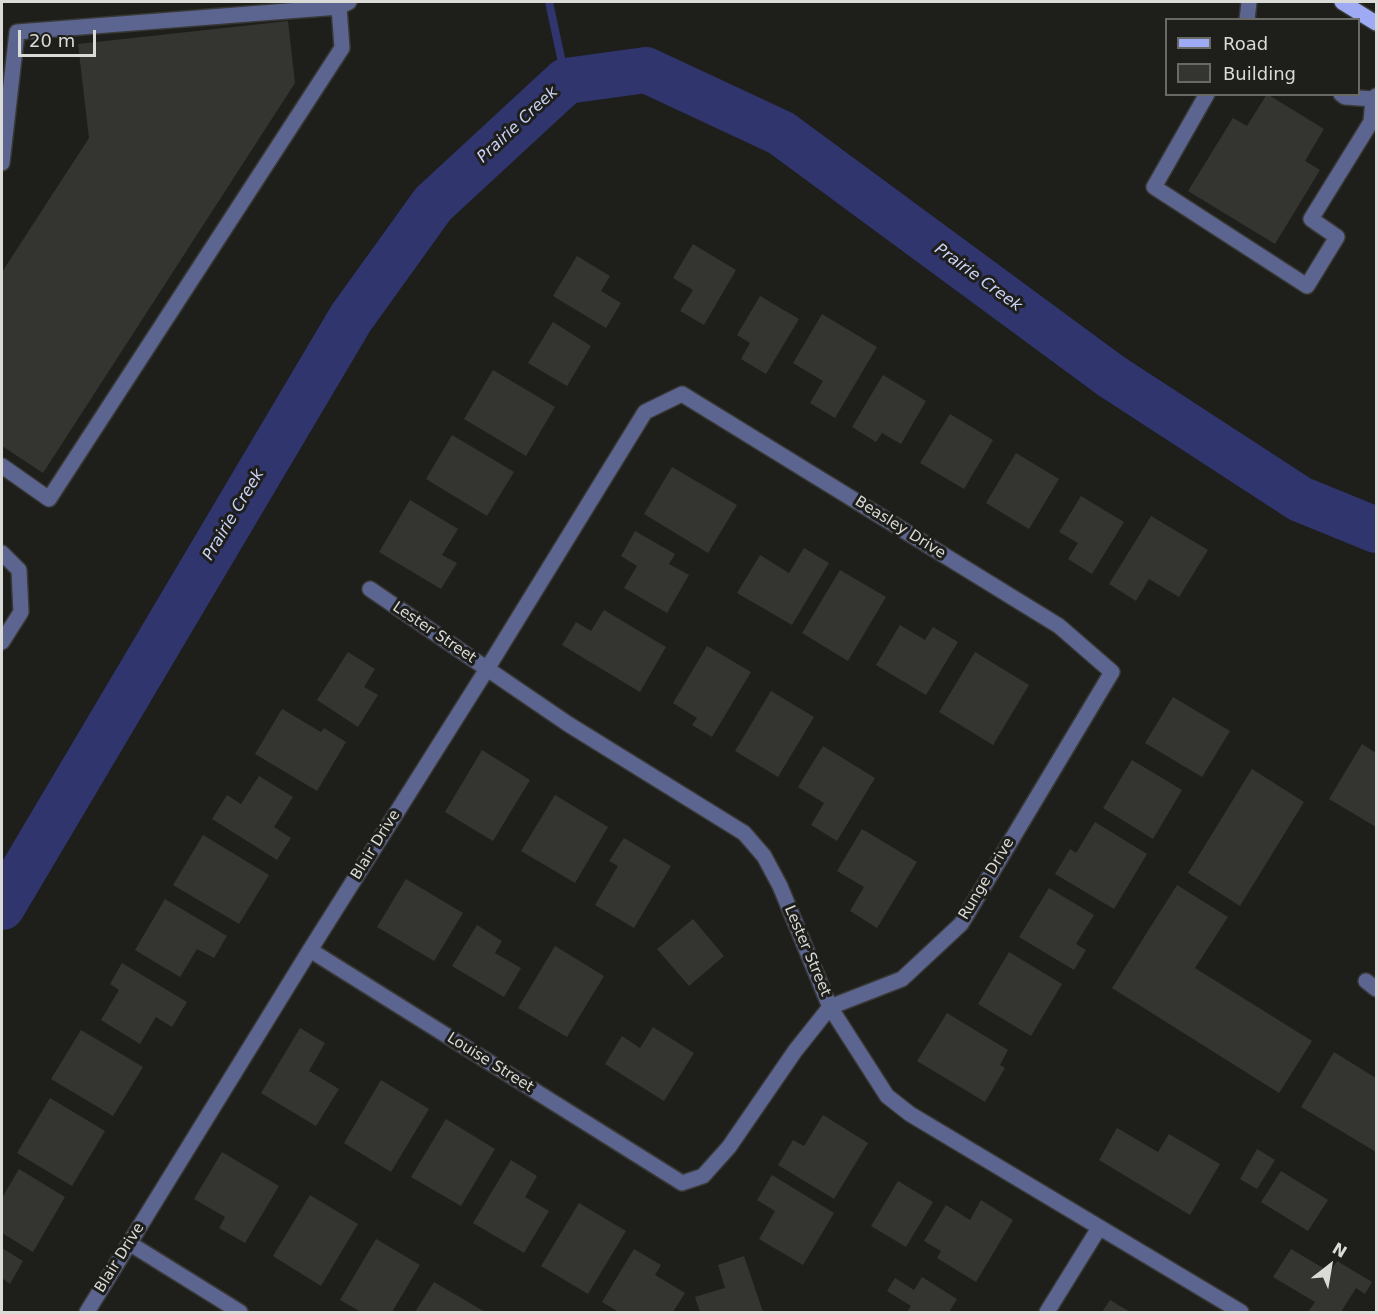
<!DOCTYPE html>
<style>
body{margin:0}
#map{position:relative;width:1378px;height:1314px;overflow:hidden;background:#1e1f1b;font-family:"DejaVu Sans",sans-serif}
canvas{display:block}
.frame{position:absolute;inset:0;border:3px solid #dadad7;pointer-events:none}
.legend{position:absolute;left:1165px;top:18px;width:195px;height:78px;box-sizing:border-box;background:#1e1f1b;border:2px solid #696a66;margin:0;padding:8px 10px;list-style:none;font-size:18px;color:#dadad7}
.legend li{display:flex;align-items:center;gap:12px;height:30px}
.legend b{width:30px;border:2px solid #696a66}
.north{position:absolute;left:1300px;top:1236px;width:60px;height:60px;-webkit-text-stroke:4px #1e1f1b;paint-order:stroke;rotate:31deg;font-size:16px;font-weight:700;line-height:24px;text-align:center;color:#dadad7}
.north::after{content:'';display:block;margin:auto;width:21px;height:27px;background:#dadad7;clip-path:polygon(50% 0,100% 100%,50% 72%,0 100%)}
.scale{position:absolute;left:18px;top:30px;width:78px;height:27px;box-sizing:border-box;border:3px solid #dadad7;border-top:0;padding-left:8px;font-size:18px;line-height:21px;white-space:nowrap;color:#dadad7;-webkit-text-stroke:4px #1e1f1b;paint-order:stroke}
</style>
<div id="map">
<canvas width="1378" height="1314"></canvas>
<div class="frame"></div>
<ul class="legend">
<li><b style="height:8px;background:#9eabf4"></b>Road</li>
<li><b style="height:16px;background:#343530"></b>Building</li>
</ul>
<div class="north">N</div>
<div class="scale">20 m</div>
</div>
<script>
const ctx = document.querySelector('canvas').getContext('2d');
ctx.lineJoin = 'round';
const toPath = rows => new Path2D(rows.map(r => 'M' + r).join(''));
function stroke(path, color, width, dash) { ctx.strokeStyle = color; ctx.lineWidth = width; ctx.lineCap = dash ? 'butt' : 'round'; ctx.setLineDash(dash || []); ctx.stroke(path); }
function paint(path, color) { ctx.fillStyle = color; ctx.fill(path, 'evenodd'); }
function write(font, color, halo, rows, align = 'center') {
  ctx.font = font + ' "DejaVu Sans",sans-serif'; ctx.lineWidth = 6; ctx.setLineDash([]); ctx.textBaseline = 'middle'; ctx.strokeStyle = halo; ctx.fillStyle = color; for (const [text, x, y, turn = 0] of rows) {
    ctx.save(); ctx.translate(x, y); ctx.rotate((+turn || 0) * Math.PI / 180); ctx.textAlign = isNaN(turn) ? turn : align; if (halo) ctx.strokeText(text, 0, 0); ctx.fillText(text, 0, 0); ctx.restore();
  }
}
stroke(toPath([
 [549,2,566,81]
]), '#30356e', 8);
stroke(toPath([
 [2,907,351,318,433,204,566,81,646,70,781,133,1111,376,1300,499,1376,530]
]), '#30356e', 46);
paint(toPath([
 [288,21,295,83,43,473,2,446,2,272,89,138,78,44],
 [1267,94,1324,129,1305,161,1320,170,1275,244,1188,191,1233,118,1247,126],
 [693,244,736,270,704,325,680,311,693,290,673,278],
 [577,256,610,276,601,291,621,303,606,328,553,296],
 [760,296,799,319,766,374,741,359,750,343,737,335],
 [822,314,877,347,835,418,810,403,823,381,793,363],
 [553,322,591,346,567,386,528,363],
 [493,370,555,407,526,456,464,419],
 [883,375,926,401,901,444,882,433,876,442,852,427],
 [950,414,993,440,964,489,920,463],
 [452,435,514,472,487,516,426,479],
 [1016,453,1059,479,1029,529,986,503],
 [672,467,737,505,708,553,644,514],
 [1081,496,1124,522,1092,574,1068,559,1078,543,1059,532],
 [410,500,458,529,442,555,457,563,441,589,379,552],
 [1151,516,1208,550,1179,597,1149,579,1136,601,1109,584],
 [635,531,675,554,669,564,689,575,667,613,624,588,637,566,621,556],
 [804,548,829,563,792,625,737,593,760,555,789,573],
 [840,570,886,597,848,661,802,633],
 [604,610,666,647,640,692,562,645,576,622,591,631],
 [900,625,925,640,933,627,958,642,926,695,876,665],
 [707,646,751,672,712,737,692,725,697,718,673,703],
 [348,652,375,669,364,687,378,695,358,727,317,700],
 [975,652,1029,685,993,745,939,712],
 [771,691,814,717,778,777,735,751],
 [1173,697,1230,731,1202,777,1145,743],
 [282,709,321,732,324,728,346,742,317,791,255,754],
 [1362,744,1376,753,1376,827,1329,799],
 [823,746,875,778,837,841,811,825,824,803,798,787],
 [482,750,530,780,493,841,445,812],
 [1132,760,1182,790,1153,839,1103,808],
 [1252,769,1304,802,1240,906,1188,873],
 [259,776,293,797,274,827,291,838,277,860,212,819,227,795,241,804],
 [555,795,608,827,575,883,521,851],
 [1095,822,1147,854,1114,909,1055,874,1070,849,1076,853],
 [862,829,917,862,877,928,850,911,864,887,837,871],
 [203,835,269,875,239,924,173,885],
 [624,838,671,866,634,928,595,905,618,866,609,861],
 [406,879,463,913,434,961,377,927],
 [1177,885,1228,917,1195,968,1312,1041,1279,1093,1112,988],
 [1049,888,1094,915,1076,944,1086,950,1074,970,1019,937],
 [165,899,227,936,214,958,197,949,180,977,135,950],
 [693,919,724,956,689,986,657,949],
 [477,925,502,941,495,953,521,968,504,997,452,966],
 [555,946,604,976,567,1037,518,1008],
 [1009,952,1062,984,1031,1036,978,1004],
 [122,963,187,1002,172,1027,156,1017,140,1044,101,1020,119,990,110,984],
 [947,1013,1008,1050,1000,1065,1005,1068,985,1102,917,1061],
 [653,1027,694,1053,664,1101,605,1064,622,1036,640,1048],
 [300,1028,325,1043,309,1071,339,1089,316,1126,261,1093],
 [81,1030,143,1067,113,1116,51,1079],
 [1334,1052,1376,1078,1376,1152,1301,1107],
 [381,1080,429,1109,391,1172,344,1143],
 [50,1098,105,1131,72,1186,17,1153],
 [823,1115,868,1143,834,1199,778,1165,793,1140,804,1146],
 [446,1119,495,1149,461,1206,411,1177],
 [1117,1128,1158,1152,1169,1134,1220,1164,1190,1215,1099,1160],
 [1257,1149,1275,1160,1257,1189,1240,1179],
 [222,1152,279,1186,245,1243,219,1228,225,1217,194,1199],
 [511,1160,537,1176,525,1197,549,1211,524,1253,473,1223],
 [19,1169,65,1197,33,1252,2,1233,2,1198],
 [1281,1171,1328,1200,1308,1231,1261,1202],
 [772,1175,834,1213,803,1265,759,1239,775,1211,757,1200],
 [898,1181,933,1202,906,1247,871,1226],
 [310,1195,358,1224,321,1286,273,1256],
 [981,1200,1013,1220,976,1282,937,1258,941,1251,924,1241,946,1205,970,1220],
 [579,1203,626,1231,588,1294,541,1266],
 [376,1239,420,1265,392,1312,361,1312,340,1300],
 [2,1248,23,1261,10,1284,2,1278],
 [634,1249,661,1265,655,1275,685,1293,673,1312,619,1312,602,1302],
 [1291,1249,1330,1272,1337,1261,1372,1282,1365,1294,1356,1288,1341,1312,1308,1312,1315,1302,1273,1277],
 [744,1256,763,1312,700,1312,695,1297,725,1288,718,1265],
 [922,1277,957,1299,949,1312,907,1312,911,1306,887,1291,895,1278,914,1290],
 [434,1282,485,1312,415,1312],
 [1110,1300,1130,1312,1102,1312]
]), '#343530');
const minor = toPath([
 [1247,20,1249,2],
 [1207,94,1154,187,1307,286,1337,237,1311,219,1371,122,1373,99],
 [1341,94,1345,97,1373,99,1376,96],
 [2,163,17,32,339,7,349,2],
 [2,466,49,499,342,48,339,7],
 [2,553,19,570,21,612,2,642],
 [370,589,568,724,744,833,764,856,780,886,830,1007,887,1096,910,1114,1241,1312],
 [1366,981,1376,989],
 [129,1243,240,1312],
 [87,1312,310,950,487,669,645,412,682,394,1059,626,1112,672,961,924,902,979,830,1007,795,1051,729,1147,703,1176,682,1183,310,950],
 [1047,1312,1099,1228]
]);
const major = toPath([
 [1342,2,1376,23]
]);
stroke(minor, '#383935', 18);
stroke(major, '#383935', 18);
stroke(minor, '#5c6490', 15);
stroke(major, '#9eabf4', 15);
write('15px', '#dadad7', '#1e1f1b', [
 ["Beasley Drive",900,528,32],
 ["Lester Street",434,633,34],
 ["Blair Drive",376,845,-58],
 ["Runge Drive",987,879,-59],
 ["Lester Street",807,951,67],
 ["Louise Street",490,1063,32],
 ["Blair Drive",120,1258,-58]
]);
write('italic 16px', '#cbd2f6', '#1e1f1b', [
 ["Prairie Creek",518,125,-43],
 ["Prairie Creek",978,278,36],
 ["Prairie Creek",234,515,-59]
]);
</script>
